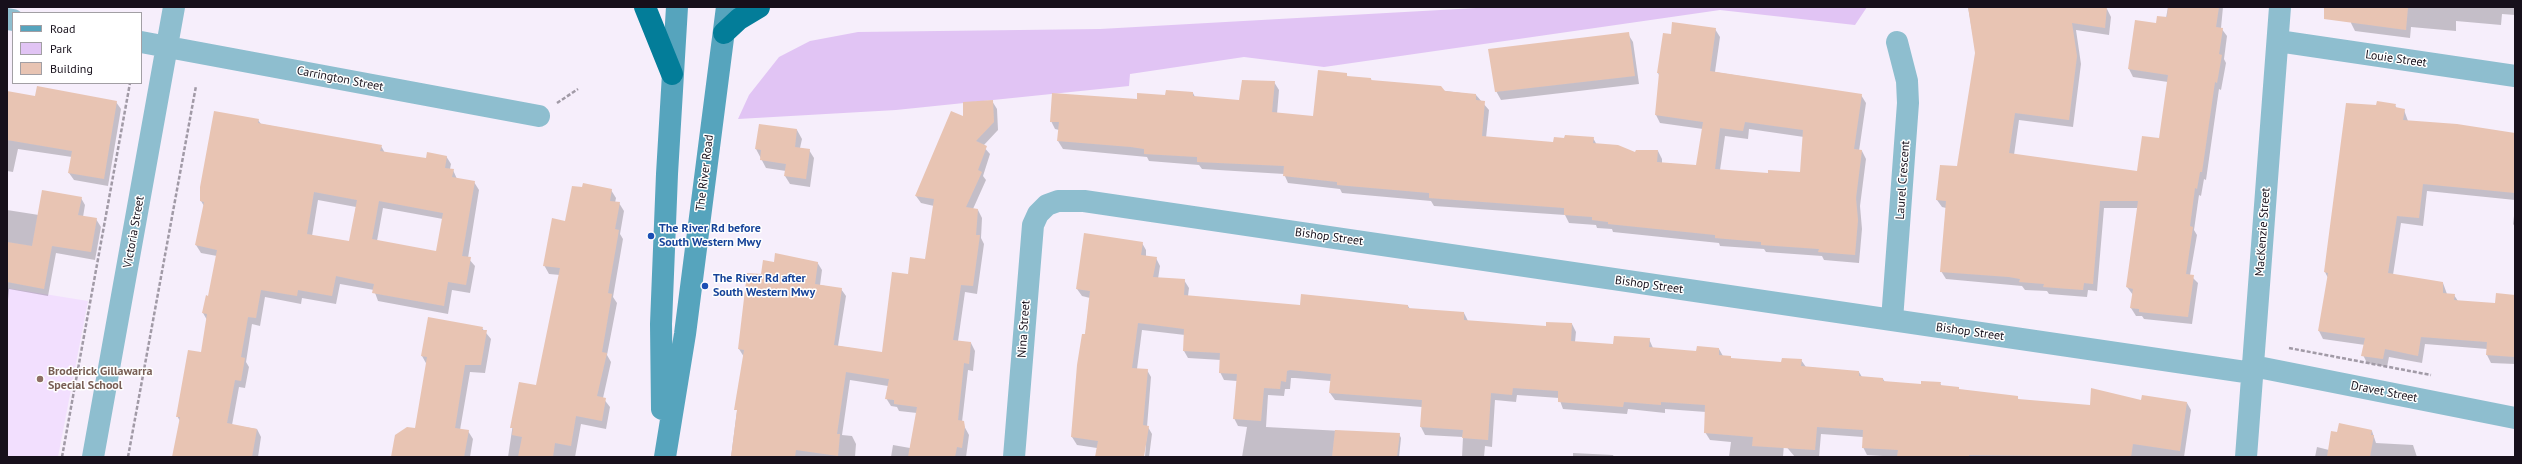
<!DOCTYPE html>
<style>
body{margin:0}
#map{position:relative;width:2522px;height:464px;overflow:hidden;background:#f6eefb;font-family:"PT Sans",sans-serif}
canvas{display:block}
.frame{position:absolute;inset:0;border:8px solid #17101b;pointer-events:none}
.legend{position:absolute;left:12px;top:12px;width:130px;height:72px;box-sizing:border-box;background:#fff;border:1px solid #a29fa4;margin:0;padding:5px 7px;list-style:none;font-size:12px;color:#17101b}
.legend li{display:flex;align-items:center;gap:8px;height:20px}
.legend b{width:20px;border:1px solid #a29fa4}
</style>
<div id="map">
<canvas width="2522" height="464"></canvas>
<div class="frame"></div>
<ul class="legend">
<li><b style="height:5px;background:#56a4bd"></b>Road</li>
<li><b style="height:11px;background:#e1c4f4"></b>Park</li>
<li><b style="height:11px;background:#e8c4b3"></b>Building</li>
</ul>
</div>
<script>
const ctx = document.querySelector('canvas').getContext('2d');
ctx.lineJoin = 'round';
function paint(path, color) { ctx.fillStyle = color; ctx.fill(path, 'evenodd'); }
const toPath = rows => new Path2D(rows.map(r => 'M' + r).join(''));
function stroke(path, color, width, dash) { ctx.strokeStyle = color; ctx.lineWidth = width; ctx.lineCap = dash ? 'butt' : 'round'; ctx.setLineDash(dash || []); ctx.stroke(path); }
function write(font, color, halo, rows, align = 'center') {
  ctx.font = font + ' "PT Sans",sans-serif'; ctx.lineWidth = 3; ctx.setLineDash([]); ctx.textBaseline = 'middle'; ctx.strokeStyle = halo; ctx.fillStyle = color; for (const [text, x, y, turn = 0] of rows) {
    ctx.save(); ctx.translate(x, y); ctx.rotate((+turn || 0) * Math.PI / 180); ctx.textAlign = isNaN(turn) ? turn : align; if (halo) ctx.strokeText(text, 0, 0); ctx.fillText(text, 0, 0); ctx.restore();
  }
}
paint(toPath([
 [7,288,88,301,58,457,7,457]
]), '#f2dffe');
paint(toPath([
 [1494,7,1867,7,1855,25,1720,10,1324,67,1244,57,1130,74,1129,86,896,110,738,119,749,95,779,57,810,41,858,32,1100,29]
]), '#e1c4f4');
paint(toPath([
 [1968,7,2092,7,2107,9,2111,17,2109,35,2076,30,2081,64,2073,127,2019,120,2014,155,2138,172,2160,139,2168,82,2133,77,2129,69,2136,22,2157,25,2166,18,2168,7,2223,7,2221,28,2227,36,2224,59,2226,63,2221,90,2219,89,2206,180,2204,179,2201,196,2199,195,2194,230,2197,235,2190,275,2198,283,2192,324,2144,319,2142,316,2136,316,2131,308,2133,295,2127,287,2138,208,2104,208,2097,291,2088,290,2087,297,2049,294,2047,291,2025,290,2022,286,1946,279,1941,271,1946,208,1942,207,1937,200,1958,167,1976,53],
 [2351,7,2515,7,2515,15,2502,14,2501,25,2456,21,2456,31,2411,27,2410,38,2355,31,2351,23],
 [1715,29,1720,37,1715,72,1861,95,1866,103,1859,151,1862,151,1866,159,1860,206,1862,229,1859,263,1824,260,1822,256,1766,252,1764,249,1720,246,1719,243,1613,232,1612,229,1597,228,1596,225,1569,223,1565,215,1434,206,1431,201,1342,193,1340,189,1288,183,1284,174,1202,169,1199,165,1149,161,1147,157,1063,149,1058,141,1059,130,1055,129,1051,121,1138,101,1193,93,1195,97,1240,101,1274,82,1279,90,1277,114,1314,117,1346,74,1348,77,1371,79,1372,81,1476,95,1489,110,1486,138,1554,143,1593,138,1597,145,1636,154,1658,151,1662,159,1662,163,1697,166,1703,129,1660,123,1656,115,1660,77,1658,73,1671,35],
 [1749,129,1804,137,1801,173,1769,174,1720,170,1725,136,1748,139],
 [1628,34,1633,42,1639,84,1501,100,1496,91],
 [7,92,36,97,116,102,121,109,108,186,74,180,69,173,72,157,18,149,13,172,7,171],
 [992,101,997,109,998,130,983,146,990,154,983,176,986,180,973,209,978,210,982,218,981,238,984,244,977,294,965,292,958,341,971,343,975,351,973,371,968,370,962,422,969,435,966,457,891,457,893,445,910,448,917,413,899,411,897,407,891,406,886,398,888,386,850,380,842,435,852,436,856,444,855,457,731,457,744,357,739,349,761,275,774,263,817,262,822,270,820,285,841,289,846,296,838,346,883,353,909,275,926,260,934,206,921,203,916,196,964,117],
 [2395,105,2397,109,2404,110,2408,121,2515,148,2515,200,2427,191,2423,226,2401,223,2393,275,2443,283,2447,294,2454,295,2458,301,2496,305,2514,296,2515,280,2515,364,2491,363,2487,355,2487,349,2425,344,2422,363,2389,357,2387,367,2367,363,2363,355,2365,345,2323,339,2319,331,2328,278,2325,272,2377,106],
 [258,120,261,124,381,146,385,153,426,159,446,156,451,164,450,169,453,170,457,179,474,182,479,190,468,258,475,266,470,293,452,290,448,314,378,301,374,290,340,284,336,304,302,298,301,304,265,297,260,326,252,324,246,362,249,367,245,388,239,387,232,425,257,429,261,437,258,457,174,457,180,421,177,416,202,353,207,320,203,313,209,297,217,256,201,253,196,245,204,206,201,201],
 [318,200,356,207,350,242,312,236],
 [383,208,443,219,437,252,377,241],
 [760,125,797,130,802,139,800,148,809,150,814,158,810,187,790,184,785,176,786,171,766,168,756,149],
 [611,190,616,198,615,203,619,203,624,211,620,234,623,239,613,297,617,303,607,355,611,362,603,398,610,407,606,429,581,424,575,457,508,457,519,383,537,386,560,275,549,274,544,265,566,222],
 [81,198,85,205,83,217,96,219,101,227,95,260,56,253,48,296,9,289,7,311,7,210,39,215],
 [2515,208,2515,227,2513,224],
 [1142,243,1146,250,1146,257,1156,258,1160,266,1158,279,1184,280,1189,288,1188,296,1301,306,1408,306,1410,309,1464,313,1468,321,1547,327,1572,324,1576,332,1575,342,1614,345,1649,339,1653,348,1697,352,1719,349,1723,356,1730,357,1732,359,1782,363,1801,360,1806,367,1859,372,1862,377,1883,379,1885,382,1922,385,1940,383,1942,387,1960,390,2017,397,2019,400,2091,406,2142,402,2187,403,2191,410,2184,457,1898,457,1867,455,1863,447,1863,437,1821,434,1819,457,1795,457,1784,444,1783,457,1729,457,1731,442,1710,440,1705,432,1706,412,1665,409,1665,413,1628,409,1627,414,1563,409,1559,398,1517,395,1516,402,1495,400,1492,447,1485,446,1484,457,1462,457,1463,437,1425,435,1421,427,1422,407,1335,400,1330,393,1331,381,1295,378,1291,378,1290,389,1285,389,1284,396,1268,395,1266,427,1399,434,1401,438,1399,457,1242,457,1247,427,1238,426,1234,418,1237,381,1224,380,1220,372,1221,360,1188,358,1184,351,1185,335,1142,330,1137,369,1147,370,1151,377,1147,427,1148,427,1152,434,1149,457,1145,457,1147,428,1143,457,1096,457,1097,448,1077,445,1072,437,1090,298,1082,296,1077,289],
 [482,328,491,339,485,373,470,372,460,430,468,431,473,439,470,457,392,457,416,430,427,365,422,356],
 [2372,431,2376,443,2413,445,2417,457,2315,457,2317,447,2329,450,2338,433],
 [1573,453,1613,455,1614,457,1573,457]
]), '#0003');
paint(toPath([
 [1968,7,2107,7,2105,28,2072,23,2077,56,2069,120,2015,113,2009,153,2137,171,2142,136,2159,138,2168,75,2128,69,2135,20,2156,23,2157,16,2167,17,2168,7,2219,7,2216,27,2223,28,2219,54,2222,55,2217,83,2215,82,2202,172,2200,172,2197,189,2195,188,2190,226,2193,227,2186,274,2194,275,2188,317,2139,312,2139,309,2130,308,2133,289,2126,287,2138,201,2100,201,2093,284,2084,283,2083,290,2043,287,2044,284,2019,282,2020,279,2009,277,1940,272,1946,201,1936,200,1940,165,1957,166,1975,53],
 [2324,7,2408,7,2406,30,2324,19],
 [1672,22,1716,28,1710,71,1862,94,1854,149,1862,150,1856,198,1858,220,1855,255,1818,252,1819,249,1761,245,1761,242,1715,238,1715,235,1608,224,1608,222,1592,220,1592,217,1564,215,1564,208,1429,198,1429,193,1337,185,1337,182,1283,176,1284,166,1197,162,1197,157,1144,154,1144,149,1131,147,1057,141,1059,122,1050,122,1052,93,1137,99,1137,93,1165,95,1166,90,1193,92,1193,96,1239,100,1242,80,1275,81,1272,112,1313,116,1318,70,1347,73,1347,76,1371,78,1371,80,1441,86,1445,91,1476,94,1476,100,1485,101,1482,136,1553,142,1554,137,1564,138,1565,135,1594,137,1593,143,1618,145,1635,152,1636,150,1658,150,1657,162,1696,165,1703,122,1655,115,1659,73,1657,73,1663,33,1671,34],
 [1745,122,1803,130,1800,172,1768,170,1768,173,1715,169,1720,128,1743,131],
 [1629,32,1635,76,1495,92,1488,49],
 [37,86,117,101,104,179,68,173,72,151,7,140,7,91,35,96],
 [993,100,994,122,976,141,987,146,978,170,982,172,966,207,978,209,976,235,980,235,973,286,961,285,953,340,971,342,969,364,964,363,958,420,964,421,965,427,962,448,957,447,955,457,908,457,917,407,894,404,894,400,885,399,889,379,846,372,837,434,840,434,838,456,796,450,795,457,731,457,737,410,734,410,744,350,738,349,747,273,761,274,763,260,774,262,775,253,818,262,815,284,842,288,834,345,882,352,892,272,908,274,910,257,925,259,934,199,915,196,951,111,963,116,963,102],
 [2377,101,2396,104,2395,107,2405,109,2403,120,2457,124,2515,133,2515,193,2423,184,2419,218,2397,216,2388,273,2443,282,2443,293,2455,294,2454,300,2495,303,2496,293,2515,295,2515,357,2486,355,2487,342,2421,337,2418,356,2385,349,2383,359,2361,356,2365,338,2318,331,2328,273,2324,272,2346,103,2376,105],
 [214,111,259,119,258,123,382,145,380,151,426,158,427,152,447,156,445,168,454,169,452,177,475,181,462,256,471,257,466,285,448,282,444,306,372,293,374,284,336,276,332,296,298,290,297,296,261,290,256,318,248,317,241,357,245,358,241,381,235,380,227,423,257,429,252,457,172,457,180,417,176,417,188,350,201,352,207,314,202,313,206,295,208,296,217,250,195,245,204,202,200,201,200,187],
 [314,192,357,200,349,241,307,234],
 [379,201,443,213,436,251,372,239],
 [759,124,797,129,795,147,810,149,806,179,784,176,786,164,760,160,761,150,755,149],
 [583,183,612,189,610,201,620,202,615,229,619,230,608,293,612,294,602,352,607,353,597,396,606,398,602,421,576,416,571,446,555,443,553,457,518,457,522,437,512,435,513,428,510,428,519,382,536,385,560,268,543,266,552,218,565,221,572,186,582,187],
 [42,190,82,197,78,215,97,218,91,252,52,246,44,289,7,282,7,242,32,246],
 [1084,233,1143,242,1141,255,1157,257,1153,277,1185,279,1184,295,1300,305,1301,294,1408,305,1408,308,1464,312,1464,320,1546,326,1546,322,1572,323,1571,341,1613,344,1614,336,1650,338,1649,347,1696,351,1697,346,1719,348,1719,355,1731,356,1731,358,1781,362,1782,358,1802,359,1801,366,1859,371,1859,376,1883,378,1883,381,1921,384,1921,381,1941,382,1940,385,1959,387,1959,389,2018,396,2018,399,2090,405,2091,388,2141,400,2142,395,2187,402,2180,451,2133,444,2131,457,1969,455,1969,457,1897,457,1898,450,1862,448,1863,430,1817,427,1815,450,1752,446,1753,437,1704,433,1705,405,1661,402,1661,405,1624,402,1623,407,1558,402,1558,391,1513,388,1512,395,1491,393,1488,440,1462,438,1463,430,1420,427,1422,400,1329,393,1331,374,1290,370,1287,371,1286,382,1281,381,1280,389,1264,388,1261,421,1233,419,1237,374,1219,373,1220,353,1183,351,1184,329,1138,323,1132,368,1148,369,1143,425,1149,426,1144,457,1095,457,1098,441,1071,437,1077,365,1082,334,1085,334,1090,291,1076,289],
 [428,317,483,327,482,330,487,330,481,365,465,365,455,428,469,430,464,457,391,457,395,435,407,427,415,428,427,357,421,356],
 [2339,423,2372,430,2371,435,2374,435,2370,457,2327,457,2331,431,2337,432],
 [1335,430,1400,433,1397,457,1332,457]
]), '#e8c4b3');
stroke(toPath([
 [557,103,578,89],
 [2289,348,2431,375],
 [62,457,130,83],
 [128,457,196,86]
]), '#a19aa6', 2.5, [4, 2]);
stroke(toPath([
 [7,19,13,20],
 [2278,41,2515,76],
 [141,42,539,116],
 [1892,320,1908,103,1907,81,1897,42],
 [2253,366,2515,418],
 [93,457,174,7],
 [1014,457,1033,225,1038,214,1047,205,1058,201,1084,201,2252,373],
 [2246,457,2280,7]
]), '#8ebecf', 22);
stroke(toPath([
 [662,409,661,324,667,174,677,7],
 [665,457,685,334,727,7]
]), '#56a4bd', 22);
stroke(toPath([
 [645,7,672,74],
 [724,33,739,19,759,7]
]), '#037d99', 22);
for (const [x, y, r, color] of [
 [651,236,4,"#1a4fb4"],
 [705,286,4,"#1a4fb4"],
 [40,379,4,"#8d6e63"]
]) { const dot = new Path2D(); dot.arc(x, y, r, 0, 2 * Math.PI); ctx.fillStyle = color; ctx.fill(dot); stroke(dot, '#fff', 1.5); }
write('12px', '#17101b', '#fff', [
 ["Louie Street",2396,59,8],
 ["Carrington Street",340,79,11],
 ["The River Road",705,173,-83],
 ["Laurel Crescent",1903,180,-86],
 ["Victoria Street",134,232,-80],
 ["MacKenzie Street",2263,232,-86],
 ["Bishop Street",1329,237,8],
 ["Bishop Street",1649,285,8],
 ["Nina Street",1024,329,-86],
 ["Bishop Street",1970,332,8],
 ["Dravet Street",2384,392,11]
]);
write('bold 12px', '#164399', '#fff', [
 ["The River Rd before",659,229],
 ["South Western Mwy",659,243],
 ["The River Rd after",713,279],
 ["South Western Mwy",713,293]
], 'left');
write('bold 12px', '#785e54', '#fff', [
 ["Broderick Gillawarra",48,372],
 ["Special School",48,386]
], 'left');
</script>
